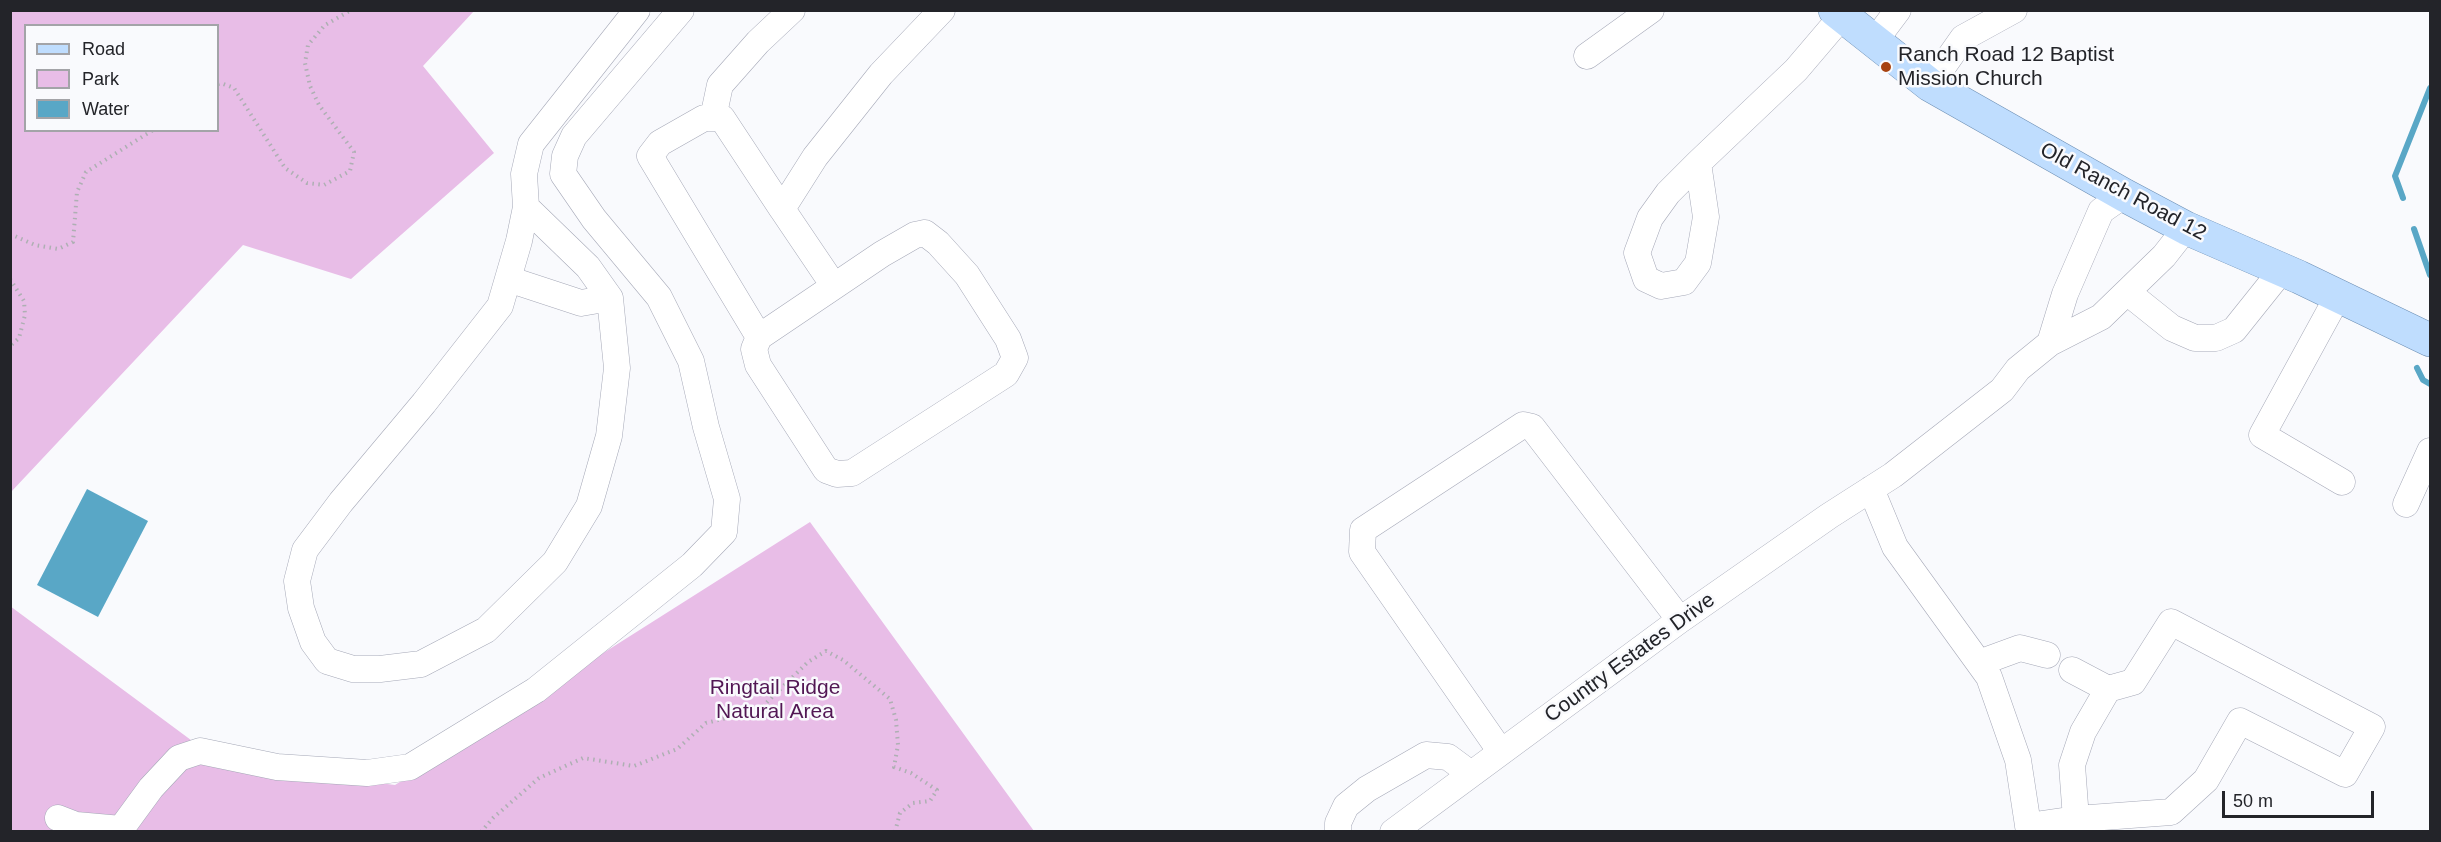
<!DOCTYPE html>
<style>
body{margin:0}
#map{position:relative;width:2441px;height:842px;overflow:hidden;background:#f9fafd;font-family:Arial,sans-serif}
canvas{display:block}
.frame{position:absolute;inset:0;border:12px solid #232429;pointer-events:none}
.legend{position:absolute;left:24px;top:24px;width:195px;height:108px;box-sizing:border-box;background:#f9fafd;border:2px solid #a3a4a8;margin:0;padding:8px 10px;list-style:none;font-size:18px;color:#232429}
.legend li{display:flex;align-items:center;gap:12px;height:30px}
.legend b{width:30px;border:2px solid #a3a4a8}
.scale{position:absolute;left:2222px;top:791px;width:152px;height:27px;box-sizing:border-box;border:3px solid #232429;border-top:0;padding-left:8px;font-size:18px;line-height:21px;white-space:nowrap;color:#232429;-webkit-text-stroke:4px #f9fafd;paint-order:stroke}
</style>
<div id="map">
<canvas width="2441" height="842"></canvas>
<div class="frame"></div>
<ul class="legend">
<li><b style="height:8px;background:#bfddfe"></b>Road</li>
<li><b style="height:16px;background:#e8bde7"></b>Park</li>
<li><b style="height:16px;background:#59a7c6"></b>Water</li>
</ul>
<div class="scale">50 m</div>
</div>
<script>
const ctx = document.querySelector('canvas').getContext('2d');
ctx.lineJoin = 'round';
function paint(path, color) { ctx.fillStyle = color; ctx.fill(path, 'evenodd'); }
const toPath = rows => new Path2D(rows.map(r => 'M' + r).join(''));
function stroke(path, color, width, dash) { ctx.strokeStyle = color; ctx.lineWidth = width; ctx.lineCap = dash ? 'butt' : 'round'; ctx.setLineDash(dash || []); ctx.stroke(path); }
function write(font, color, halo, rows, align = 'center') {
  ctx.font = font + ' Arial,sans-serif'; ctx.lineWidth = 5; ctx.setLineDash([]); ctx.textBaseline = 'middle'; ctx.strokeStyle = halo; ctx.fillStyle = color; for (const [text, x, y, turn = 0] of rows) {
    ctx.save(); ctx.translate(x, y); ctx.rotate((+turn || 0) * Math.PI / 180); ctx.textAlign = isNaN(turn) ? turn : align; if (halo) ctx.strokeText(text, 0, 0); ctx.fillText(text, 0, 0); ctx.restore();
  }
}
paint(toPath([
 [11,10,474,11,423,66,494,153,351,279,243,245,11,492],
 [26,26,218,26,218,130,26,130],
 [810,522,1034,831,11,831,10,606,222,763,395,785]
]), '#e8bde7');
paint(toPath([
 [87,489,148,521,98,617,37,585]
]), '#59a7c6');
stroke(toPath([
 [2403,198,2395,176,2430,88],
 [2414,229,2430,275],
 [2417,368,2423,380,2430,384]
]), '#59a7c6', 6);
const minor = toPath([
 [1874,42,1898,10],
 [1587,56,1651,10],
 [1930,85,1963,38,2014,10],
 [713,118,720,85,758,42,792,10],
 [1698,163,1706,217,1698,263,1684,282,1661,286,1646,279,1637,253,1650,218,1668,193,1698,163,1796,70,1842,16],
 [526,207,588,267,610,298,617,368,609,436,589,506,555,562,486,630,421,664,380,669,353,669,327,661,313,642,301,608,297,581,305,550,341,502,424,403,500,306,519,241,526,207,524,174,531,144,637,10],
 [925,233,938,243,967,275,1008,339,1015,358,1006,374,852,473,837,474,826,470,758,365,754,349,759,337,882,254,915,235,925,233],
 [508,279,581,303,610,298],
 [834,286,782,209,815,157,881,74,942,10],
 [2127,292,2172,328,2195,338,2216,338,2234,330,2282,270],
 [2338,296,2262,435,2342,482],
 [759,337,650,156,660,143,704,118,722,118,782,209],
 [2050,343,2065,294,2101,211,2124,195],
 [1871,489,1895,547,1989,677,2018,760,2029,832],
 [2406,504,2430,451],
 [1979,663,2020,648,2047,655],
 [1501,752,1362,552,1363,530,1523,425,1532,427,1680,620],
 [58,818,76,825,121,829,151,788,179,758,200,751,277,767,367,773,410,767,536,690,692,565,724,532,727,499,706,427,691,361,659,297,594,219,563,174,565,156,574,136,681,10],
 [2076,819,2072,765,2083,732,2108,689],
 [2028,826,2076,819,2171,812,2206,780,2240,721,2345,774,2372,727,2171,622,2133,682,2108,689,2072,670],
 [1338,832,1338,823,1346,806,1367,789,1426,755,1448,757,1471,774],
 [1393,832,1680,620,1829,516,1893,475,2002,390,2018,369,2050,343,2101,317,2164,256,2186,228]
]);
const major = toPath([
 [1835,10,1930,85,2124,195,2186,228,2299,277,2430,340]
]);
stroke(minor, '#a5a8b7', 27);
stroke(major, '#6c8eb3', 34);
stroke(toPath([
 [218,84,221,83,234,88,285,168,307,183,324,185,350,171,354,152,319,105,310,86,305,63,308,45,325,25,351,10],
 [10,234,35,245,58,249,73,242,77,192,86,172,153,130],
 [10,279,24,301,25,315,19,338,10,346],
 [481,832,493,818,539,778,583,758,634,766,677,749,706,723,759,710,808,662,826,651,843,660,890,699,896,720,898,745,894,767,911,773,937,790,930,801,913,803,900,813,895,832]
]), '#aeafb3', 4, [1.5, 4.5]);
stroke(minor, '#fff', 26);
stroke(major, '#bfddfe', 33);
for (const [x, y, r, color] of [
 [1886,67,6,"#a74210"]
]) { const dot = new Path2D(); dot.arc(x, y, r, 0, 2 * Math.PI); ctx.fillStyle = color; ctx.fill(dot); stroke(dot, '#f9fafd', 2); }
write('21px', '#232429', '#f9fafd', [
 ["Ranch Road 12 Baptist",1898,55],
 ["Mission Church",1898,79]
], 'left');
write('21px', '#232429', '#f9fafd', [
 ["Old Ranch Road 12",2123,192,28],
 ["Country Estates Drive",1630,658,-36]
]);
write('21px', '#521754', '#f9fafd', [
 ["Ringtail Ridge",775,688],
 ["Natural Area",775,712]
]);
</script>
